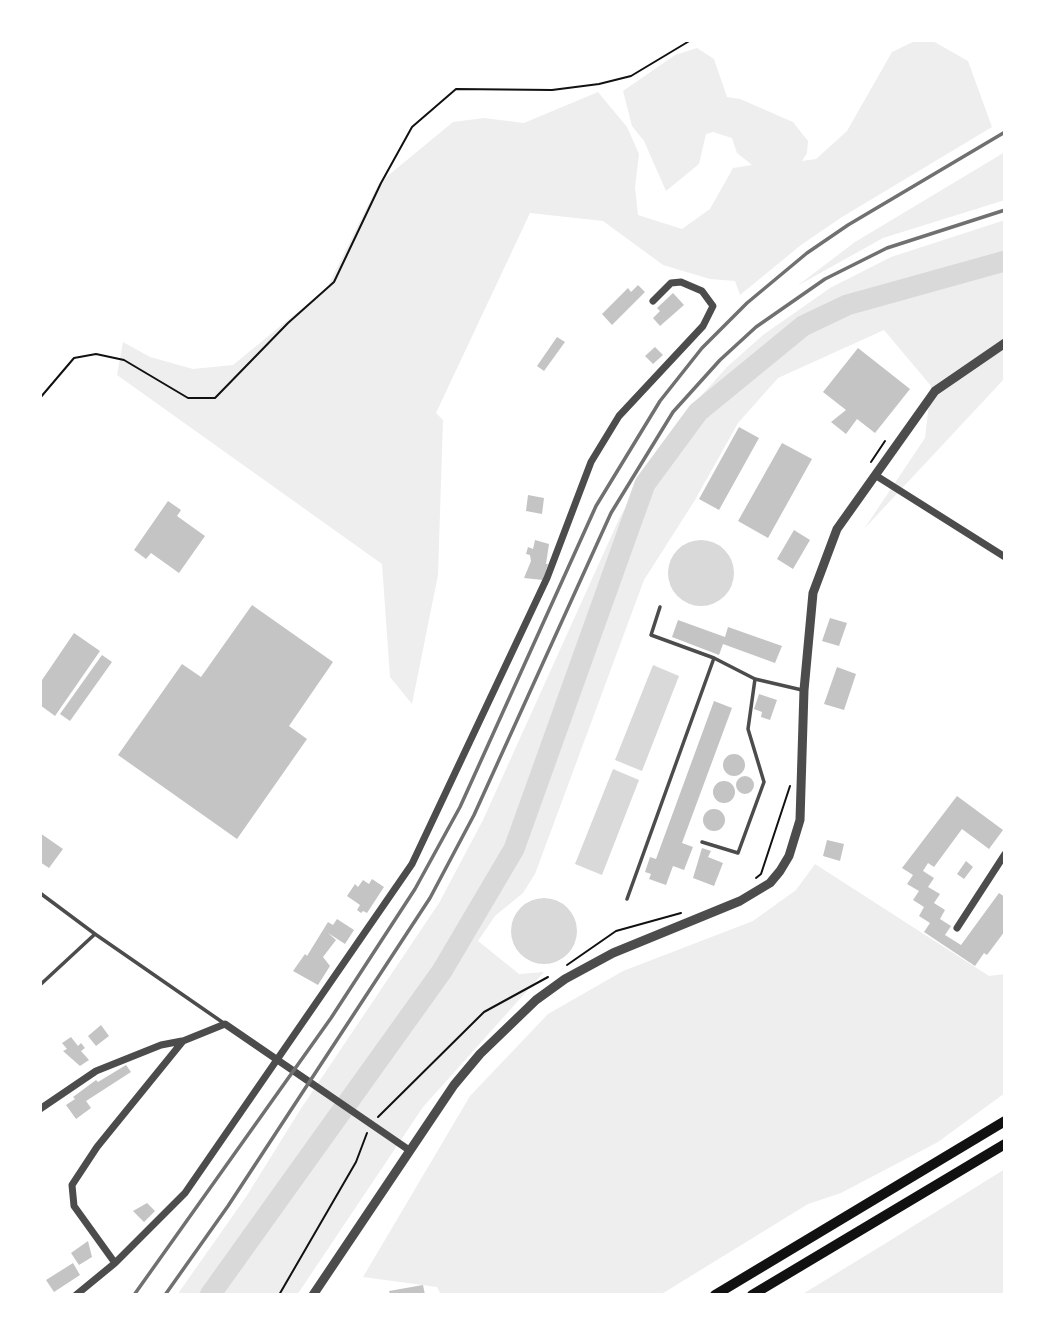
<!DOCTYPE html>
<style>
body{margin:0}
#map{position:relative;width:1045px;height:1335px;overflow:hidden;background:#fff;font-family:Raleway,sans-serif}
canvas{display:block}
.frame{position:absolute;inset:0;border:42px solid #fff;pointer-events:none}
</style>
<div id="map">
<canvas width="1045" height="1335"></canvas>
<div class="frame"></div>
</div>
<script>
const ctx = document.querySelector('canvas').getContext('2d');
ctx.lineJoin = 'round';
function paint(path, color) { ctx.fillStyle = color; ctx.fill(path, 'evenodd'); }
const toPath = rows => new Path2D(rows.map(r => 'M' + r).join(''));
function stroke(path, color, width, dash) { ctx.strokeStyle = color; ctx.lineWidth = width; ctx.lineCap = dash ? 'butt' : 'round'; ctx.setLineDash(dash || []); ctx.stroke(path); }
paint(toPath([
 [917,40,931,40,968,61,992,127,842,217,801,245,740,295,735,281,710,279,663,265,603,221,530,213,436,413,443,420,438,575,412,704,390,677,382,564,117,375,123,342,150,357,193,369,233,365,327,288,379,183,453,122,484,118,524,123,598,92,627,127,639,154,635,187,638,215,682,229,710,209,733,168,752,165,737,153,732,138,713,132,706,134,699,164,666,191,644,141,632,126,623,91,675,55,697,48,714,59,727,97,740,99,793,122,808,141,807,153,802,161,816,159,847,131,892,52],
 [1005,152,1005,200,883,238,797,286,855,242],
 [1005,220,1005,378,864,529,925,438,931,386,884,330,778,378,738,423,695,500,644,580,535,874,523,893,495,916,478,941,519,974,544,972,423,1107,297,1295,177,1295,246,1197,300,1110,439,903,483,820,620,517,681,418,727,367,763,335,830,288,891,257],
 [815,864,989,976,1005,974,1005,1093,938,1142,841,1193,808,1204,660,1295,441,1295,437,1287,363,1277,470,1096,548,1014,623,971,753,921,796,890],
 [1005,1169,1005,1295,801,1295,886,1243]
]), '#eee');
paint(toPath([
 '668 573a33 33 0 1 1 66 0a33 33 0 1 1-66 0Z',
 [653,665,679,676,642,771,615,760],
 [613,769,639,780,602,875,575,864],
 '511 931a33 33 0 1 1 66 0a33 33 0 1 1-66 0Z'
]), '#d9d9d9');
stroke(toPath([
 [210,1295,442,971,514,849,645,484,698,412,803,326,847,305,1005,261]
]), '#d9d9d9', 21);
paint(toPath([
 [638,285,645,292,612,325,602,314,628,288,631,292],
 [673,293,684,305,660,326,653,318,660,311,657,308],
 [557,337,565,342,544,371,537,366],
 [655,347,663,355,653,364,645,356],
 [858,348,910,389,875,433,857,419,846,434,831,422,846,410,823,392],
 [739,427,759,438,719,510,699,499],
 [782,443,812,459,768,538,738,521],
 [528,495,544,498,542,514,526,511],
 [168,501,181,510,177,516,205,536,179,573,151,553,146,559,134,550],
 [794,530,810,540,793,569,777,559],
 [535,540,549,544,546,564,548,564,543,580,524,578,531,561,530,555,526,554,528,547,533,549],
 [252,605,333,662,289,726,307,739,237,839,118,755,182,664,201,677],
 [830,618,847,623,839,646,822,641],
 [678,620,725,637,728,627,782,646,775,663,723,644,719,655,672,637],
 [74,633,100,651,55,716,40,705,40,683],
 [102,655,112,662,70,721,60,714],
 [837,667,856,674,844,710,824,704],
 [759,694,777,700,770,720,761,717,762,712,754,709],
 [714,701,732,708,682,843,693,847,684,870,673,866,666,885,649,879,651,874,645,872,650,857,656,859],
 '723 765a11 11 0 1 1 22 0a11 11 0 1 1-22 0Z',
 '736 785a9 9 0 1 1 18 0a9 9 0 1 1-18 0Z',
 '713 792a11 11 0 1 1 22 0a11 11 0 1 1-22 0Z',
 [957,796,1003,830,989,849,962,829,934,867,928,863,923,871,934,878,928,887,940,894,934,903,945,910,940,919,951,926,945,935,961,945,999,893,1005,897,1005,931,987,955,984,953,975,966,924,932,930,923,919,916,924,907,913,900,919,891,907,884,913,875,902,868],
 '703 820a11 11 0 1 1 22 0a11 11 0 1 1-22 0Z',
 [40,833,63,849,49,868,40,862],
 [827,840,844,844,840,861,823,856],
 [702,848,711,851,708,857,723,863,714,886,693,878],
 [966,861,973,867,964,879,957,874],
 [372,879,384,887,367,913,363,911,361,913,357,910,360,905,347,896,355,884,358,887,363,880,369,884],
 [337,919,354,930,345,944,328,933,336,940,323,957,330,966,318,985,293,971,305,954,307,956,328,922,333,925],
 [101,1025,109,1036,96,1046,88,1036],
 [71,1037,78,1046,81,1043,85,1048,81,1051,89,1060,80,1066,63,1051,67,1049,62,1043],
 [126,1065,131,1072,86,1101,91,1108,76,1119,66,1105,75,1099,73,1097,96,1080,98,1082],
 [147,1203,155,1211,144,1222,133,1211],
 [88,1241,92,1257,79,1265,71,1253],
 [73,1263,80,1275,54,1292,46,1280],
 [423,1285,425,1295,390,1295,389,1291]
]), '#c4c4c4');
stroke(toPath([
 [40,398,74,358,96,354,124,360,188,398,215,398,288,323,334,282,381,183,412,127,456,89,552,90,599,84,631,76,691,40],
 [871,462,885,441],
 [756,878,761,874,790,786],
 [567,965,616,931,681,913],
 [378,1117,484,1012,548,977],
 [279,1295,356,1162,367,1133]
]), '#111', 2);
stroke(toPath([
 [660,607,651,635,714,658,755,679,802,690],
 [702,842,738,853,764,782,748,729,755,679],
 [40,893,95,934],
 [627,899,714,658],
 [40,985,95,934,225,1024]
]), '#4c4c4c', 3.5);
stroke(toPath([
 [875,475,1005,557],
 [957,928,1005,854],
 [40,1109,96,1071,161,1045,182,1041],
 [115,1263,185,1193,412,864,547,578,591,462,619,416,703,326,713,306,702,291,681,282,671,283,653,301],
 [76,1295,115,1263,74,1206,72,1185,97,1147,183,1041,225,1024,409,1150]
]), '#4c4c4c', 7);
stroke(toPath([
 [313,1295,454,1085,480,1054,536,1000,565,979,613,953,740,901,770,883,780,871,789,856,800,820,804,690,813,593,837,529,935,391,1005,343]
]), '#4c4c4c', 9);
stroke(toPath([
 [715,1295,1005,1121],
 [752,1295,1005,1144]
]), '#111', 10);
stroke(toPath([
 [134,1295,331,1018,415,889,460,807,596,506,660,401,702,348,747,303,807,253,848,225,1005,132],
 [165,1295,228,1206,430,898,474,815,611,513,673,412,720,360,756,327,825,279,887,248,1005,210]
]), '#707070', 3.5);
</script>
